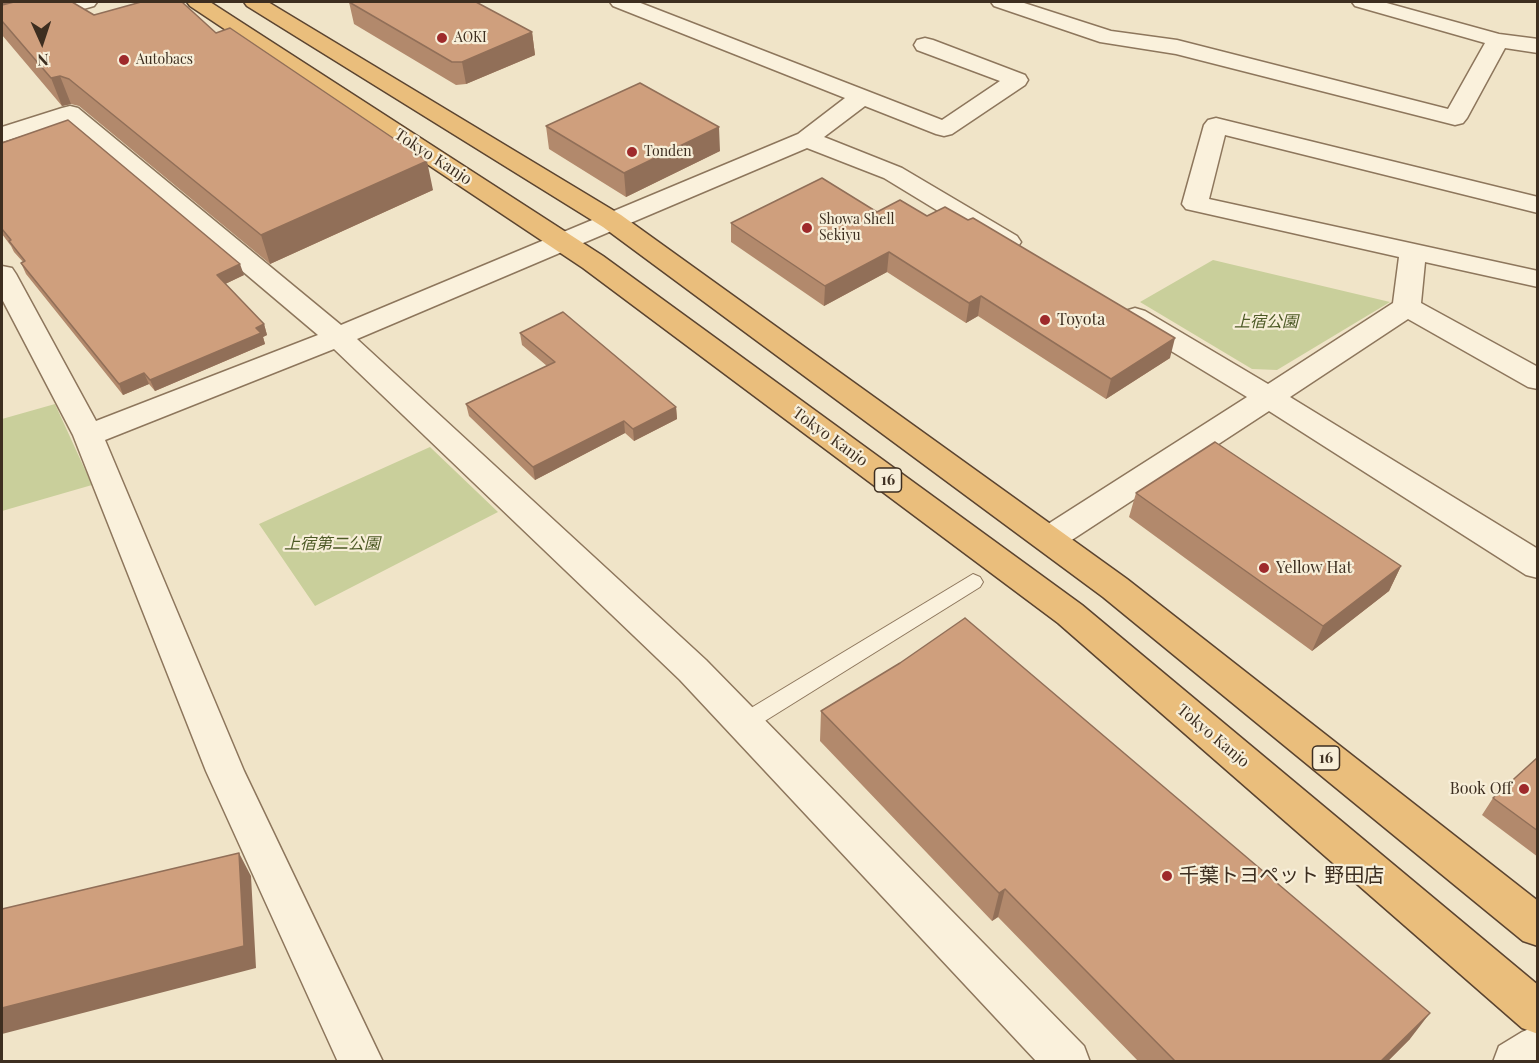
<!DOCTYPE html>
<meta charset="utf-8">
<style>
body{margin:0}
#map{position:relative;width:1539px;height:1063px;overflow:hidden;background:#f0e4c8;font-family:"Playfair Display",serif}
canvas{display:block}
.frame{position:absolute;inset:0;border:3px solid #3d2e20;pointer-events:none}
.north{position:absolute;left:12px;top:12px;width:60px;height:60px;-webkit-text-stroke:4px #f7eed8;paint-order:stroke;rotate:177deg;font-size:16px;font-weight:700;line-height:24px;text-align:center;color:#3d2e20}
.north::after{content:'';display:block;margin:auto;width:21px;height:27px;background:#3d2e20;clip-path:polygon(50% 0,100% 100%,50% 72%,0 100%)}
</style>
<div id="map">
<canvas width="1539" height="1063"></canvas>
<div class="frame"></div>
<div class="north">N</div>
</div>
<script>
const ctx = document.querySelector('canvas').getContext('2d');
ctx.lineJoin = 'round';
function paint(path, color) { ctx.fillStyle = color; ctx.fill(path, 'evenodd'); }
const toPath = rows => new Path2D(rows.map(r => 'M' + r).join(''));
function stroke(path, color, width, dash) { ctx.strokeStyle = color; ctx.lineWidth = width; ctx.lineCap = dash ? 'butt' : 'round'; ctx.setLineDash(dash || []); ctx.stroke(path); }
function write(font, color, halo, rows, align = 'center') {
  ctx.font = font + ' "Playfair Display","Noto Sans JP",serif'; ctx.lineWidth = 4.5; ctx.setLineDash([]); ctx.textBaseline = 'middle'; ctx.strokeStyle = halo; ctx.fillStyle = color; for (const [text, x, y, turn = 0] of rows) {
    ctx.save(); ctx.translate(x, y); ctx.rotate((+turn || 0) * Math.PI / 180); ctx.textAlign = isNaN(turn) ? turn : align; if (halo) ctx.strokeText(text, 0, 0); ctx.fillText(text, 0, 0); ctx.restore();
  }
}
paint(toPath([
 [1213,260,1390,302,1277,370,1252,369,1140,302],
 [55,404,92,485,2,511,2,419],
 [430,447,498,512,315,606,259,524]
]), '#c9cf9b');
const service = toPath([
 [973,574,980,577,983,582,980,587,752,729,744,732,736,729,733,723,736,717,973,574]
]);
const minor = toPath([
 [66,2,97,2,94,6,2,32,2,19,66,2],
 [610,2,638,2,942,120,1000,81,917,50,914,45,917,40,925,38,933,40,1025,75,1028,80,1025,85,952,134,944,136,936,134,865,106,824,137,902,168,1017,236,1021,242,1017,248,1008,250,999,248,884,178,807,148,357,339,706,660,1084,1046,1090,1062,1037,1062,680,680,334,349,105,440,244,771,383,1062,338,1062,206,771,73,435,2,299,2,266,12,268,16,274,96,421,318,335,66,122,2,142,2,127,62,108,70,106,78,108,341,325,798,134,845,98,613,6,610,2],
 [991,2,1021,2,1111,31,1177,40,1448,109,1485,43,1355,6,1352,2,1383,2,1499,34,1538,39,1538,53,1505,48,1467,118,1463,123,1455,125,1176,54,1100,42,994,6,991,2],
 [1216,118,1538,197,1538,213,1225,135,1209,199,1538,271,1538,287,1425,262,1421,303,1538,367,1538,389,1528,387,1408,319,1290,397,1538,549,1538,578,1526,575,1269,411,1061,547,1049,551,1037,547,1032,539,1037,531,1247,397,1125,323,1121,317,1125,311,1135,308,1145,311,1268,384,1393,303,1399,257,1186,209,1182,204,1204,125,1208,120,1216,118],
 [1538,1025,1538,1062,1493,1062,1499,1046,1522,1032,1538,1025]
]);
const trunk = toPath([
 [187,2,210,2,603,256,1082,605,1538,985,1538,1034,1522,1028,1058,623,583,268,190,6,187,2],
 [244,2,268,2,621,215,1127,579,1538,901,1538,946,1523,941,1103,597,603,227,247,6,244,2]
]);
stroke(service, '#8d765c', 2);
stroke(minor, '#8d765c', 3);
stroke(trunk, '#5b4430', 3);
paint(service, '#faf1dc');
paint(minor, '#faf1dc');
paint(trunk, '#eabe7c');
paint(toPath([
 [2,2,216,33,433,190,270,264,79,106,71,104,62,106,2,35],
 [349,2,532,32,535,55,466,84,456,85,354,24],
 [546,126,720,151,626,197,549,149],
 [2,143,244,275,225,284,264,324,267,335,263,337,265,344,155,391,149,384,123,395,26,274,21,263,23,262,14,252,11,246,2,234],
 [877,212,1170,358,1106,399,978,316,966,323,887,272,824,306,731,242,731,223],
 [520,333,676,407,677,419,634,441,625,433,535,480,469,416,466,404,547,366,522,345],
 [1136,493,1401,566,1389,591,1312,651,1129,517],
 [821,711,1410,1039,1387,1062,1139,1062,998,917,992,921,820,741],
 [1538,757,1538,857,1482,815,1493,798]
]), '#b2896c');
paint(toPath([
 [2,2,43,2,2,17],
 [532,32,535,55,466,84,462,62],
 [60,76,71,104,62,106,51,78],
 [719,127,720,151,626,197,624,173],
 [427,161,433,190,270,264,261,235],
 [889,252,887,272,824,306,825,286],
 [240,264,244,275,221,286,217,275],
 [981,296,978,316,966,323,969,303],
 [264,324,267,335,263,337,265,344,155,391,150,380],
 [1175,338,1170,358,1106,399,1111,379],
 [144,373,149,384,123,395,119,384],
 [676,407,677,419,634,441,633,429],
 [624,421,625,433,535,480,533,467],
 [1401,566,1389,591,1312,651,1323,626],
 [239,853,251,876,256,968,2,1034,2,1008],
 [1005,889,998,917,992,921,999,893],
 [1430,1013,1410,1039,1387,1062,1380,1062]
]), '#916f58');
const building = toPath([
 [14,2,72,2,94,15,141,2,182,2,216,33,230,28,427,161,261,235,69,79,60,76,51,78,2,21,2,5,14,2],
 [349,2,476,2,532,32,462,62,452,62,349,2],
 [640,83,719,127,624,173,546,126,640,83],
 [68,120,240,264,217,275,264,324,256,328,261,333,150,380,144,373,119,384,21,263,25,261,9,241,11,240,2,229,2,143,68,120],
 [822,178,877,212,900,200,927,216,945,207,968,220,973,218,1175,338,1111,379,981,296,969,303,889,252,825,286,731,223,822,178],
 [563,312,676,407,633,429,624,421,533,467,466,404,555,362,520,333,563,312],
 [1215,442,1401,566,1323,626,1136,493,1215,442],
 [965,618,1430,1013,1380,1062,1176,1062,1005,889,999,893,821,711,900,663,965,618],
 [1538,757,1538,831,1493,798,1538,757],
 [239,853,244,946,2,1008,2,909,239,853]
]);
paint(building, '#cf9f7d');
stroke(building, '#916f58', 1.5);
for (const [x, y, r, color] of [
 [442,38,6,"#9e2a2b"],
 [124,60,6,"#9e2a2b"],
 [632,152,6,"#9e2a2b"],
 [807,228,6,"#9e2a2b"],
 [1045,320,6,"#9e2a2b"],
 [1264,568,6,"#9e2a2b"],
 [1524,789,6,"#9e2a2b"],
 [1167,876,6,"#9e2a2b"]
]) { const dot = new Path2D(); dot.arc(x, y, r, 0, 2 * Math.PI); ctx.fillStyle = color; ctx.fill(dot); stroke(dot, '#f7eed8', 2); }
write('14px', '#3d2e20', '#f7eed8', [
 ["AOKI",454,38],
 ["Autobacs",136,60],
 ["Tonden",644,152],
 ["Showa Shell",819,220],
 ["Sekiyu",819,236]
], 'left');
for (const [x, y, w] of [
 [888,480,27],
 [1326,758,27]
]) { const box = new Path2D(); box.roundRect(x - w / 2, y - 12, w, 24, 4.5); ctx.fillStyle = '#f7eed8'; ctx.fill(box); stroke(box, '#3d2e20', 1.5); }
write('bold 15px', '#3d2e20', null, [
 ["16",888,480],
 ["16",1326,758]
]);
write('16px', '#3d2e20', '#f7eed8', [
 ["Tokyo Kanjo",433,157,33],
 ["Tokyo Kanjo",830,437,36],
 ["Tokyo Kanjo",1213,736,40]
]);
write('16px', '#3d2e20', '#f7eed8', [
 ["Toyota",1057,320],
 ["Yellow Hat",1276,568],
 ["Book Off",1512,789,"right"]
], 'left');
write('italic 16px', '#4d5a26', '#f7eed8', [
 ["上宿公園",1266,322],
 ["上宿第二公園",332,544]
]);
write('20px', '#3d2e20', '#f7eed8', [
 ["千葉トヨペット 野田店",1179,876]
], 'left');
</script>
